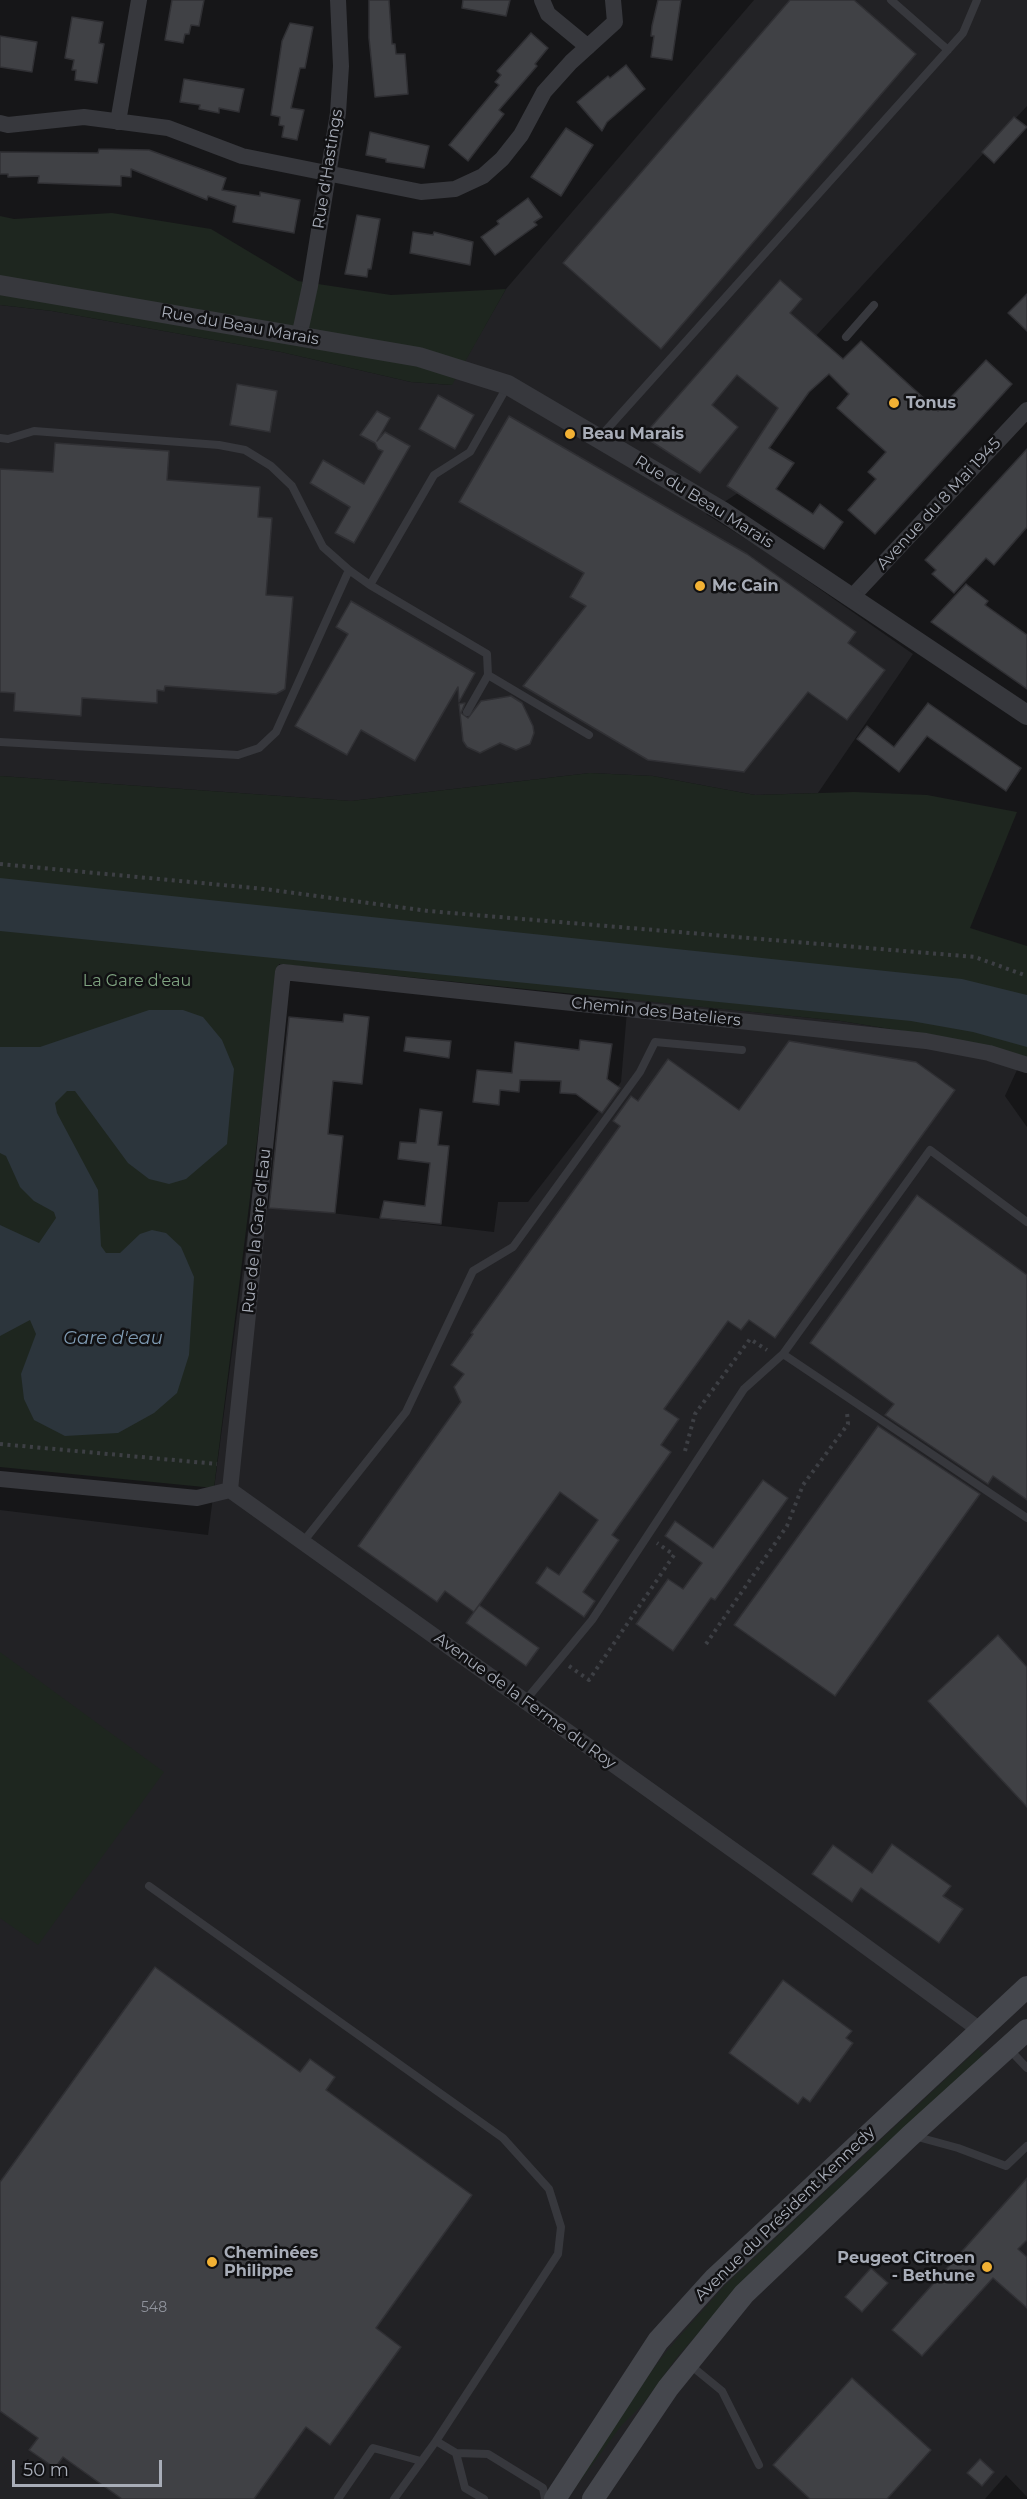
<!DOCTYPE html>
<meta charset="utf-8">
<style>
body{margin:0}
#map{position:relative;width:1027px;height:2499px;overflow:hidden;background:#161618;font-family:Montserrat,sans-serif}
canvas{display:block}
.scale{position:absolute;left:12px;top:2460px;width:150px;height:27px;box-sizing:border-box;border:3px solid #a8adb8;border-top:0;padding-left:8px;font-size:18px;line-height:21px;white-space:nowrap;color:#a8adb8;-webkit-text-stroke:4px #111113;paint-order:stroke}
</style>
<div id="map">
<canvas width="1027" height="2499"></canvas>
<div class="scale">50 m</div>
</div>
<script>
const ctx = document.querySelector('canvas').getContext('2d');
ctx.lineJoin = 'round';
function paint(path, color) { ctx.fillStyle = color; ctx.fill(path, 'evenodd'); }
const toPath = rows => new Path2D(rows.map(r => 'M' + r).join(''));
function stroke(path, color, width, dash) { ctx.strokeStyle = color; ctx.lineWidth = width; ctx.lineCap = dash ? 'butt' : 'round'; ctx.setLineDash(dash || []); ctx.stroke(path); }
function write(font, color, halo, rows, align = 'center') {
  ctx.font = font + ' Montserrat,sans-serif'; ctx.lineWidth = 5; ctx.setLineDash([]); ctx.textBaseline = 'middle'; ctx.strokeStyle = halo; ctx.fillStyle = color; for (const [text, x, y, turn = 0] of rows) {
    ctx.save(); ctx.translate(x, y); ctx.rotate((+turn || 0) * Math.PI / 180); ctx.textAlign = isNaN(turn) ? turn : align; if (halo) ctx.strokeText(text, 0, 0); ctx.fillText(text, 0, 0); ctx.restore();
  }
}
paint(toPath([
 [754,0,1027,0,1027,106,816,336,809,392,738,493,706,514,765,551,913,654,818,793,755,795,653,776,590,773,351,801,0,776,0,305,52,311,281,352,411,382,451,385,506,289],
 [628,999,841,1021,958,1040,1023,1057,1005,1096,1027,1127,1027,2497,1006,2475,985,2499,0,2499,0,1510,208,1535,251,1207,323,1212,494,1232,498,1202,528,1202,621,1082]
]), '#222225');
paint(toPath([
 [112,213,211,229,298,281,391,295,506,289,452,385,411,382,281,352,52,311,0,305,0,216,14,219],
 [590,773,653,776,755,795,854,792,927,795,1017,812,970,928,1027,946,1027,1058,958,1040,841,1021,279,964,214,1488,0,1467,0,776,351,801],
 [0,1652,164,1772,38,1945,0,1918],
 [978,2049,984,2055,732,2295,678,2356,643,2404,621,2426,567,2499,611,2426,666,2352,725,2285]
]), '#1e261f');
paint(toPath([
 [0,878,962,979,1027,995,1027,1047,973,1032,911,1021,0,931],
 [149,1010,183,1010,203,1017,222,1040,234,1069,227,1144,186,1179,169,1184,149,1179,128,1163,75,1091,67,1091,55,1103,57,1113,98,1190,101,1246,106,1253,120,1253,140,1234,152,1230,166,1233,181,1247,194,1277,189,1355,177,1393,154,1413,118,1433,65,1436,34,1420,24,1399,21,1374,36,1334,30,1320,0,1336,0,1225,39,1243,56,1218,54,1212,34,1201,20,1187,6,1156,0,1153,0,1047,40,1047]
]), '#2c353c');
const building = toPath([
 [172,0,204,0,199,26,191,25,189,34,185,34,183,43,165,40,172,0],
 [369,0,389,0,392,44,395,44,396,54,405,54,408,94,375,97,369,38,369,0],
 [463,0,510,0,506,16,462,8,463,0],
 [658,0,681,0,672,60,651,57,654,36,651,36,652,26,658,0],
 [790,0,854,0,916,54,661,349,563,263,790,0],
 [72,17,103,22,99,43,104,44,97,83,75,80,76,70,72,70,74,60,65,58,72,17],
 [290,23,313,27,305,68,300,68,291,108,304,110,297,140,282,137,284,126,279,125,280,117,271,115,282,41,290,23],
 [531,33,548,48,535,64,537,66,499,110,504,114,468,161,449,145,499,85,495,82,501,75,497,71,531,33],
 [0,36,37,42,32,72,0,67,0,36],
 [626,65,645,89,607,122,602,131,577,102,608,76,610,78,626,65],
 [184,79,244,89,239,112,219,108,219,113,199,109,200,105,180,102,184,79],
 [1014,117,1027,127,994,163,982,152,1014,117],
 [566,128,593,145,561,196,531,177,566,128],
 [370,132,429,146,424,168,386,162,386,159,366,155,370,132],
 [99,149,149,150,226,178,222,190,260,196,260,192,300,200,294,233,233,222,236,206,208,196,207,200,131,169,131,177,121,176,121,186,38,183,39,176,8,177,8,174,0,174,0,152,98,153,99,149],
 [528,198,542,217,534,222,537,225,495,255,481,237,499,224,497,221,528,198],
 [357,215,380,219,371,269,368,269,367,277,345,274,357,215],
 [413,232,433,235,434,232,473,242,470,265,410,253,413,232],
 [780,280,802,299,790,313,843,359,861,341,938,411,986,360,1012,384,875,534,848,510,876,479,868,472,886,452,837,408,849,394,829,374,809,392,769,448,794,463,776,489,813,514,820,504,843,522,824,549,727,486,778,408,737,375,712,405,738,427,700,473,643,436,780,280],
 [1027,294,1027,331,1008,313,1027,294],
 [237,384,277,391,270,432,230,425,237,384],
 [438,395,474,415,455,449,419,429,438,395],
 [377,411,390,418,377,441,385,432,410,446,354,543,335,533,350,507,310,483,323,460,364,484,383,451,378,449,375,443,360,435,377,411],
 [509,416,747,554,856,632,848,643,885,670,847,720,808,692,744,772,648,760,523,686,586,606,570,597,584,573,459,502,509,416],
 [55,443,169,451,167,480,260,487,258,517,272,518,266,595,293,597,285,689,276,694,165,686,164,691,157,690,157,703,82,698,81,716,14,711,15,693,0,692,0,469,53,472,55,443],
 [1027,449,1027,527,994,565,986,558,954,593,932,574,936,570,925,560,1027,449],
 [966,584,988,601,985,605,1027,635,1027,689,931,622,966,584],
 [351,601,475,673,459,702,458,687,415,761,361,730,347,755,295,726,348,634,336,627,351,601],
 [511,696,522,703,533,726,534,733,530,744,516,750,500,743,480,753,467,747,463,741,459,704,465,703,461,713,468,718,481,701,511,696],
 [928,703,1021,768,1006,791,927,736,899,772,857,739,867,726,894,747,928,703],
 [344,1014,369,1017,362,1084,333,1081,328,1134,343,1136,335,1213,269,1208,289,1017,343,1022,344,1014],
 [406,1037,451,1041,449,1058,404,1051,406,1037],
 [580,1040,612,1044,607,1079,620,1088,602,1113,576,1094,560,1093,561,1081,520,1080,519,1092,500,1090,499,1105,473,1102,477,1070,512,1073,515,1042,579,1050,580,1040],
 [789,1041,916,1062,955,1090,775,1338,749,1320,741,1330,728,1321,664,1409,679,1419,661,1445,671,1452,612,1535,619,1540,583,1592,595,1601,584,1617,536,1583,547,1567,559,1575,598,1520,560,1492,474,1612,445,1591,437,1602,358,1546,461,1402,454,1387,464,1374,451,1365,473,1334,471,1333,620,1126,613,1121,631,1096,638,1101,668,1059,739,1110,789,1041],
 [420,1109,442,1112,438,1145,449,1146,441,1224,380,1218,384,1201,425,1206,430,1163,398,1159,400,1142,416,1143,420,1109],
 [917,1195,1027,1275,1027,1500,993,1476,988,1484,885,1415,894,1404,810,1343,917,1195],
 [878,1426,980,1494,835,1696,734,1625,878,1426],
 [763,1480,788,1498,715,1600,711,1598,673,1651,636,1624,668,1579,683,1589,702,1563,665,1536,675,1521,713,1548,763,1480],
 [479,1605,539,1648,526,1666,466,1623,479,1605],
 [998,1635,1027,1667,1027,1807,928,1701,998,1635],
 [892,1844,951,1886,943,1896,963,1909,939,1943,861,1888,852,1902,812,1874,833,1845,872,1873,892,1844],
 [155,1967,300,2072,310,2059,335,2077,326,2090,472,2195,376,2328,401,2347,330,2445,306,2427,254,2499,122,2499,63,2457,55,2468,29,2450,38,2438,0,2411,0,2182,155,1967],
 [783,1980,852,2031,846,2038,853,2043,810,2102,803,2097,798,2104,729,2053,783,1980],
 [1027,2178,1027,2240,1018,2249,1027,2257,1027,2308,993,2278,922,2356,892,2330,1027,2178],
 [871,2268,888,2283,862,2312,845,2297,871,2268],
 [852,2378,931,2450,887,2499,810,2499,773,2465,852,2378],
 [980,2459,994,2472,982,2486,967,2473,980,2459]
]);
paint(building, '#404145');
stroke(building, '#303034', 1.5);
stroke(toPath([
 [0,864,265,889,428,911,975,957,1027,976],
 [0,1444,217,1464],
 [685,1451,695,1414,750,1339,767,1350],
 [706,1644,787,1526,803,1485,848,1424,847,1412],
 [569,1666,589,1680,674,1555,657,1543]
]), '#3d3f44', 4, [3, 4.5]);
stroke(toPath([
 [891,0,948,50],
 [846,337,874,305],
 [600,437,963,33,977,0],
 [0,438,8,439,34,431,219,445,245,450,271,466,292,486,323,547,349,570,370,585,487,654,488,675,589,735],
 [370,585,434,475,470,452,508,385],
 [467,712,488,675],
 [0,742,238,755,259,748,276,732,349,570],
 [783,1354,1027,1518],
 [303,1542,406,1412,473,1271,513,1247,640,1072,655,1042,742,1050],
 [525,1701,592,1620,744,1389,783,1354,930,1150,1027,1222],
 [149,1886,503,2138,549,2189,561,2227,558,2254,436,2441],
 [1009,2049,1027,2068],
 [914,2136,958,2148,1006,2166,1027,2146],
 [689,2364,722,2391,759,2465],
 [338,2499,373,2448,421,2461],
 [394,2499,436,2441,456,2453],
 [484,2499,465,2488,456,2453,488,2454,543,2488,545,2499]
]), '#37383d', 8);
stroke(toPath([
 [542,0,548,14,588,47],
 [118,122,139,0],
 [0,123,8,125,84,117,168,128,242,156,421,192,455,189,483,176,502,159,521,135,544,92,571,62,615,22,613,0],
 [299,337,310,286,338,113,341,66,338,0],
 [851,598,1027,410],
 [0,1479,197,1498,230,1490],
 [230,1490,283,972,926,1041,989,1053,1027,1065],
 [230,1490,761,1870,980,2030]
]), '#37383d', 16);
stroke(toPath([
 [0,285,419,357,508,385,722,511,1027,715]
]), '#37383d', 20);
stroke(toPath([
 [555,2499,658,2341,715,2278,1027,1987],
 [593,2499,668,2388,744,2294,910,2136,1027,2030]
]), '#45474d', 22);
for (const [x, y, r, color] of [
 [894,403,6,"#f2b134"],
 [570,434,6,"#f2b134"],
 [700,586,6,"#f2b134"],
 [212,2262,6,"#f2b134"],
 [987,2267,6,"#f2b134"]
]) { const dot = new Path2D(); dot.arc(x, y, r, 0, 2 * Math.PI); ctx.fillStyle = color; ctx.fill(dot); stroke(dot, '#111113', 2); }
write('14px', '#8e929b', null, [
 ["548",154,2308]
]);
write('16px', '#a8adb8', '#111113', [
 ["Rue d'Hastings",328,169,-81],
 ["Rue du Beau Marais",240,326,10],
 ["Rue du Beau Marais",704,502,32],
 ["Avenue du 8 Mai 1945",939,504,-47],
 ["Chemin des Bateliers",656,1012,6],
 ["Rue de la Gare d'Eau",257,1231,-84],
 ["Avenue de la Ferme du Roy",525,1701,36],
 ["Avenue du Président Kennedy",785,2214,-44]
]);
write('bold 16px', '#a8adb8', '#111113', [
 ["Tonus",906,403],
 ["Beau Marais",582,434],
 ["Mc Cain",712,586],
 ["Cheminées",224,2253],
 ["Philippe",224,2271],
 ["Peugeot Citroen",975,2258,"right"],
 ["- Bethune",975,2276,"right"]
], 'left');
write('16px', '#7fa381', '#111113', [
 ["La Gare d'eau",137,981]
]);
write('italic 18px', '#7f9bb3', '#111113', [
 ["Gare d'eau",113,1339]
]);
</script>
